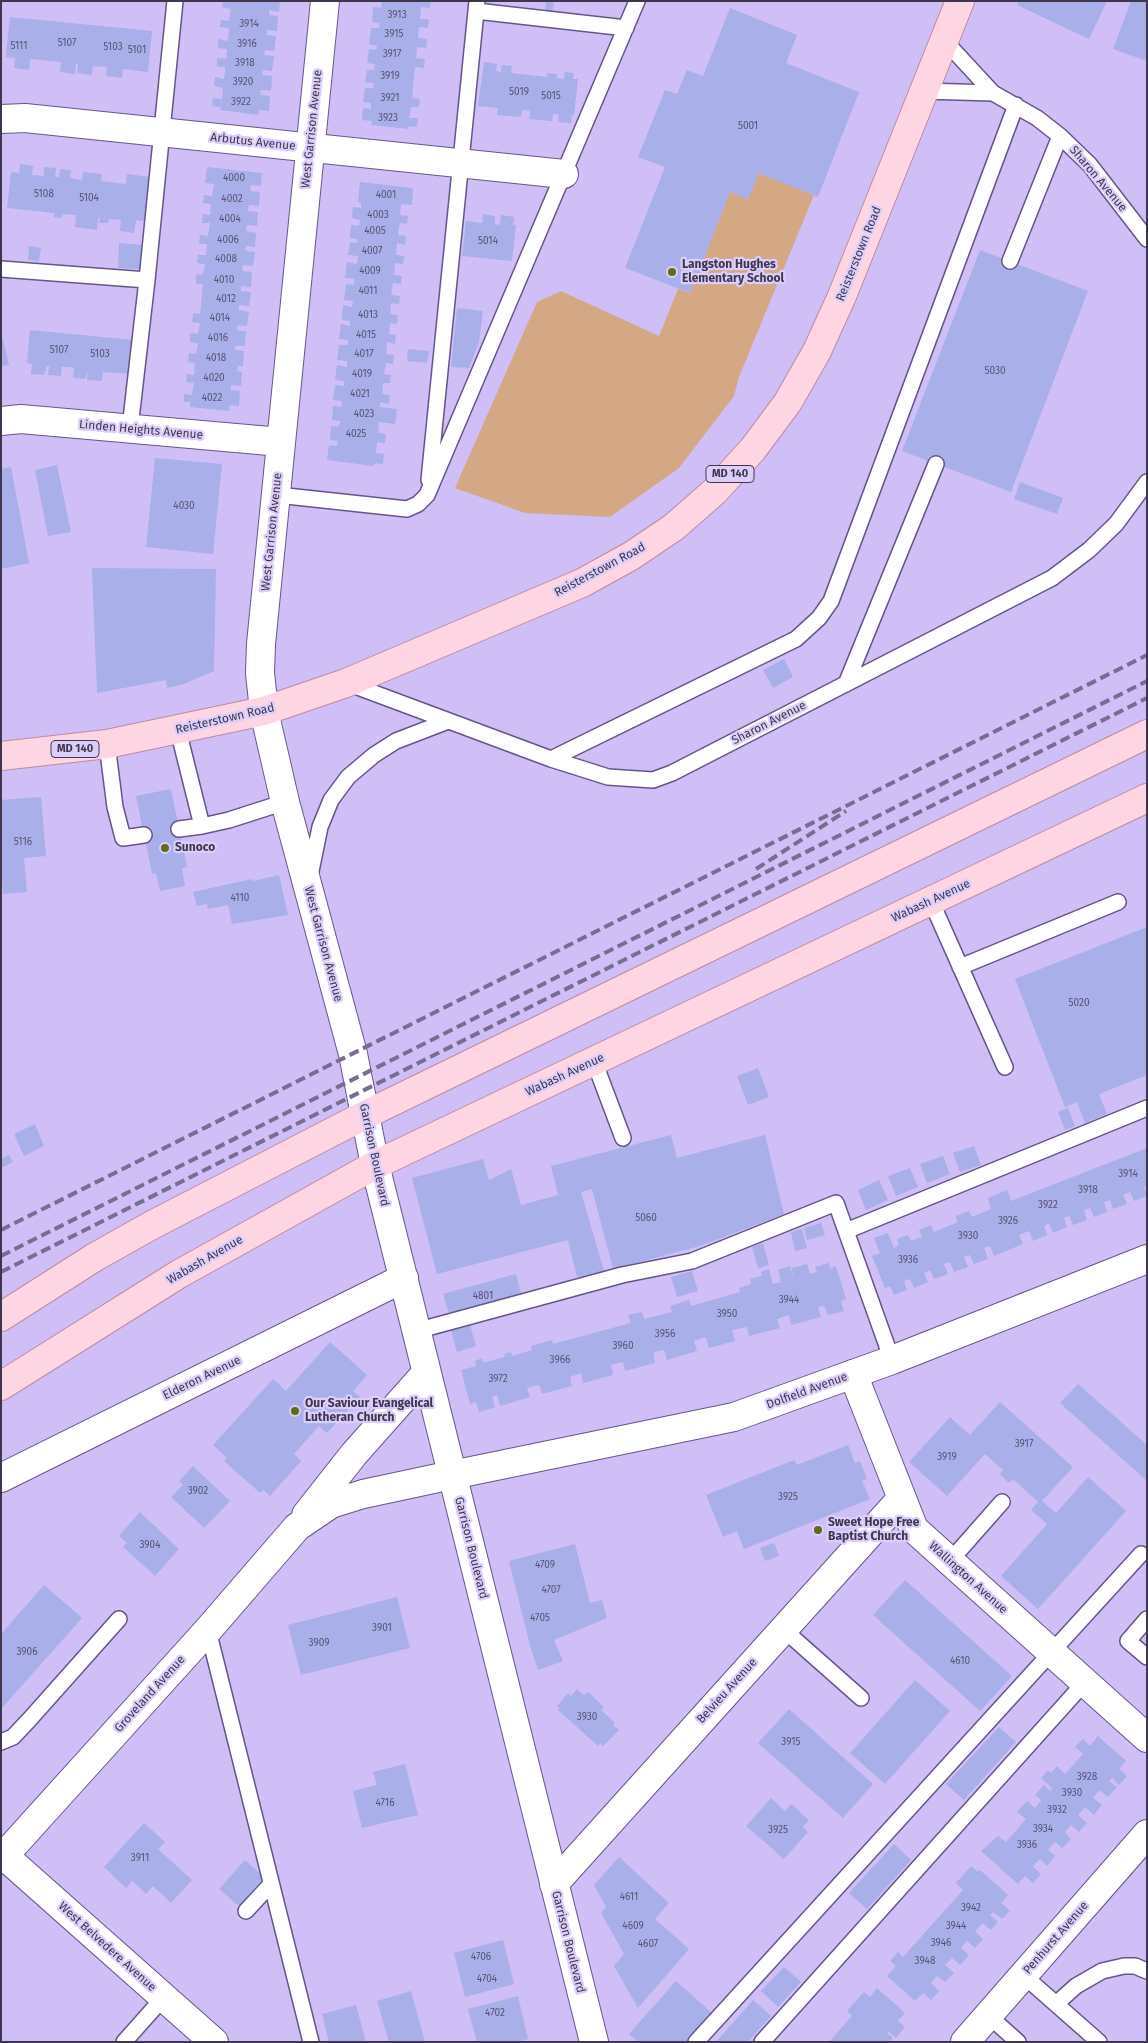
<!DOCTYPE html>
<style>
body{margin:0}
#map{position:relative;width:1148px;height:2043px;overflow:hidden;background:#d0bef7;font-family:"Fira Sans",sans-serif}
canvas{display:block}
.frame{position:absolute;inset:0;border:2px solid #3e364d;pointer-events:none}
</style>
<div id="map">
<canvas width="1148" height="2043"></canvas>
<div class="frame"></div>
</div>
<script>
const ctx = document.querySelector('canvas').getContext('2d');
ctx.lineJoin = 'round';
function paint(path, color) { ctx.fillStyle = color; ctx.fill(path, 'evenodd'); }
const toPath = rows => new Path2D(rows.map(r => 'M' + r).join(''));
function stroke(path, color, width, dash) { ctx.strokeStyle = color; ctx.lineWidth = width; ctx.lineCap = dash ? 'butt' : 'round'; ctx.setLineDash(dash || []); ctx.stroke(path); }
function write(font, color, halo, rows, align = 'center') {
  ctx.font = font + ' "Fira Sans",sans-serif'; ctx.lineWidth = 4.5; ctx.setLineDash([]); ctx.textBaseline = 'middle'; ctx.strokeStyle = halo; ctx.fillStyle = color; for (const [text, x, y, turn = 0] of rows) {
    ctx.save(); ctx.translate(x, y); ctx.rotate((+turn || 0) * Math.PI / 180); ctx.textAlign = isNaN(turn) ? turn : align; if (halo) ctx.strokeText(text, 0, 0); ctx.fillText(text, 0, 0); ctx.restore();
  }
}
paint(toPath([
 [759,173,814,195,739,377,734,396,679,468,610,517,525,513,455,488,537,302,561,291,659,336,678,289,690,293,730,192,748,199]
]), '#d5a885');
paint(toPath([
 [223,1,280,1,279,12,269,10,269,15,278,16,277,31,267,30,267,35,276,36,274,51,265,50,264,55,274,56,272,71,263,70,262,75,272,76,271,91,261,90,260,95,270,96,269,111,259,110,259,115,220,110,221,107,212,106,213,98,222,99,223,88,214,86,215,77,224,79,225,71,225,67,217,66,217,58,226,59,227,49,218,48,218,39,228,41,229,31,229,28,220,27,221,20,229,21,230,13,231,9,222,7],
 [382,1,431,1,430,8,421,7,420,19,429,19,428,28,419,27,418,38,427,39,426,48,417,47,416,58,425,59,424,68,415,67,412,98,420,99,419,107,411,107,409,118,418,118,417,127,409,126,408,129,371,125,372,121,362,120,363,108,371,109,371,103,363,102,365,88,373,88,374,83,365,82,367,70,374,70,375,66,375,64,367,63,369,49,376,50,377,46,369,44,371,28,379,28,380,23,372,22,373,7,381,8],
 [546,1,554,1,552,13,545,12],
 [1019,1,1107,1,1089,39,1017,5],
 [1131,1,1147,1,1147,61,1113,49],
 [730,8,797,35,786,63,859,92,818,197,759,173,748,199,730,192,690,293,625,268,665,167,638,157,665,90,677,94,687,70,703,76],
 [10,17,152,31,148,72,123,69,122,78,106,76,107,67,93,66,92,75,77,73,78,64,76,64,75,74,60,72,61,62,30,59,29,70,14,68,15,58,6,57],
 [484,62,497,64,496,71,501,72,502,65,512,66,511,73,547,77,547,73,557,74,557,78,564,79,565,72,574,73,573,79,578,79,574,115,572,115,571,123,558,122,559,114,553,114,552,121,529,119,530,111,522,110,521,117,497,115,498,108,478,106],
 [20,164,33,166,32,175,44,176,44,167,56,168,55,177,59,177,60,169,71,170,70,178,82,180,83,172,102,174,101,181,126,184,127,174,150,177,145,221,136,220,134,233,120,231,121,220,109,219,108,223,99,223,100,218,98,218,97,230,75,227,76,215,63,214,62,218,54,217,54,213,7,208,11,172,19,173],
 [207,167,262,173,261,186,251,185,250,191,260,192,259,206,249,205,248,211,258,212,257,226,247,225,246,231,256,233,255,247,246,246,245,251,255,252,253,266,243,265,242,271,252,272,251,287,241,286,241,291,251,292,249,306,239,305,239,310,249,312,247,326,238,325,237,331,246,331,245,346,235,346,235,350,244,351,243,366,238,366,237,371,242,372,241,386,231,385,231,390,240,391,239,406,230,405,229,411,190,407,190,402,184,402,184,394,192,395,194,383,186,382,187,374,194,375,195,363,188,362,189,353,196,354,198,343,190,342,190,333,198,334,200,323,192,322,193,313,200,314,203,284,196,284,196,274,203,275,205,264,197,263,198,255,206,255,207,244,199,244,200,235,208,236,210,223,202,223,203,214,210,215,211,204,203,203,204,195,212,196,214,184,205,183],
 [360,182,413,188,412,205,401,204,400,215,408,216,407,224,400,223,399,227,398,235,406,236,405,245,397,243,396,255,404,256,403,264,395,263,394,275,402,276,401,284,393,283,391,295,400,296,399,304,391,303,390,314,398,315,397,324,390,323,389,334,396,335,395,344,387,342,386,354,394,355,393,364,386,363,384,374,391,375,390,383,383,383,382,394,390,395,389,404,380,402,380,407,397,409,395,424,379,422,378,433,386,434,385,443,377,442,376,453,384,454,383,464,375,463,374,466,327,460,329,445,337,446,338,441,330,440,331,426,339,427,340,421,332,420,333,406,341,407,342,401,333,400,335,385,344,386,344,381,335,380,337,365,347,367,347,361,337,360,339,345,348,345,348,340,339,339,341,324,350,326,350,321,342,320,343,305,352,307,353,301,344,300,346,284,354,285,354,279,345,278,347,262,357,264,358,256,348,255,350,242,357,243,357,239,350,238,351,225,359,226,360,220,352,218,353,207,361,208,361,203,358,202],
 [483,214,495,216,495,224,500,225,501,215,514,217,513,225,516,225,512,261,462,256,466,221,482,223],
 [119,243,142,245,140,269,118,268],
 [29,246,41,248,39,261,28,260],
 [980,250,1088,291,1011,492,902,451],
 [457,308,483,311,479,342,469,368,451,367],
 [30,330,134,340,130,374,103,372,102,381,87,380,88,370,85,379,73,378,74,368,68,367,62,367,61,376,48,375,49,366,47,366,44,375,31,374,32,364,27,363],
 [1,332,9,365,1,366],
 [408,349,429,351,427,363,407,361],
 [155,458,222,464,213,554,146,547],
 [57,465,71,532,48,536,35,470],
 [11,467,29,563,1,569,1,469],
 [1020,482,1063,498,1057,514,1014,499],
 [92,568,216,569,214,671,184,684,167,688,166,680,97,693],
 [784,659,793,677,773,688,763,670],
 [171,789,187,867,182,868,185,886,160,891,156,873,152,874,136,796],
 [41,797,46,856,24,858,27,892,3,894,1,866,1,800],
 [279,875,288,915,232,924,228,905,208,909,207,904,197,906,193,892,252,879,253,881],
 [1147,927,1147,1075,1099,1094,1107,1114,1085,1123,1077,1102,1065,1107,1015,979],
 [758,1068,769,1097,748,1105,737,1076],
 [1068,1108,1075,1126,1065,1130,1058,1112],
 [35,1124,44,1146,24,1156,14,1134],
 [671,1135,677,1158,765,1135,784,1214,700,1246,613,1269,592,1189,581,1192,604,1271,577,1277,568,1240,437,1274,412,1178,483,1159,489,1180,511,1169,521,1205,558,1195,551,1166],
 [974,1146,981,1165,960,1172,953,1153],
 [1147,1148,1147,1186,1144,1187,1147,1196,1134,1201,1130,1192,1123,1195,1127,1204,1113,1209,1110,1200,1104,1202,1107,1212,1094,1217,1090,1208,1084,1210,1087,1220,1073,1225,1069,1216,1064,1218,1067,1227,1053,1233,1049,1223,1044,1226,1047,1235,1033,1241,1029,1231,1019,1235,1023,1244,994,1256,990,1246,984,1248,988,1259,974,1264,970,1255,964,1257,968,1267,954,1272,950,1262,944,1264,948,1274,934,1279,930,1270,924,1273,928,1282,914,1288,910,1279,904,1281,907,1290,894,1295,890,1286,885,1288,872,1256,880,1253,874,1238,888,1233,894,1248,899,1245,897,1239,908,1235,911,1241,922,1237,919,1230,931,1225,934,1232,958,1222,955,1216,969,1211,972,1217,991,1209,988,1198,1007,1190,1011,1201],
 [9,1155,13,1162,1,1168,1,1159],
 [943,1156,950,1174,927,1183,920,1164],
 [910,1168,918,1187,896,1196,888,1176],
 [879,1180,888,1200,866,1210,858,1190],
 [821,1223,825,1235,807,1240,804,1228],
 [802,1229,807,1248,795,1251,791,1232],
 [763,1243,769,1265,758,1268,752,1247],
 [829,1263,830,1269,836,1266,846,1299,841,1301,844,1311,828,1315,824,1306,818,1307,821,1317,791,1325,789,1315,777,1319,780,1328,749,1336,747,1327,732,1330,735,1341,709,1348,706,1337,694,1341,697,1351,667,1360,664,1350,658,1351,653,1353,655,1363,625,1371,623,1362,611,1365,613,1375,583,1383,581,1373,570,1377,572,1386,542,1394,539,1385,534,1386,527,1388,530,1397,500,1406,497,1395,492,1397,495,1407,479,1412,476,1402,470,1404,461,1370,476,1366,475,1361,482,1358,483,1363,505,1357,504,1354,511,1352,512,1356,532,1350,531,1346,552,1340,553,1344,631,1323,628,1315,642,1312,644,1319,672,1312,670,1306,689,1300,691,1306,740,1292,739,1288,751,1284,750,1279,762,1276,761,1272,769,1269,773,1284,781,1282,778,1270,790,1266,793,1278,792,1268,807,1264,810,1274,817,1272,815,1267],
 [692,1271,698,1291,677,1297,671,1277],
 [516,1274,522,1297,450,1317,443,1294],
 [470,1325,476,1346,457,1352,451,1330],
 [330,1342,367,1375,353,1391,360,1397,327,1433,319,1426,294,1454,301,1461,270,1496,263,1490,260,1493,224,1461,227,1458,213,1445,273,1379,286,1391],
 [1078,1384,1147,1445,1147,1481,1060,1403],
 [1000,1402,1073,1467,1042,1501,1056,1513,1088,1477,1126,1511,1038,1609,1001,1576,1047,1524,1031,1510,1038,1502,1013,1479,1009,1483,1000,1474,1003,1470,985,1454,947,1496,909,1462,950,1417,970,1435],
 [848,1445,855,1463,860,1461,867,1479,862,1481,870,1499,744,1549,737,1531,723,1537,706,1495,794,1460,797,1465],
 [193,1466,230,1501,204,1528,171,1497,183,1485,179,1481],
 [140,1512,179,1549,155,1576,123,1547,127,1543,119,1536],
 [774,1543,779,1556,765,1561,760,1548],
 [575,1544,590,1603,602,1600,607,1618,554,1640,563,1661,538,1670,531,1649,509,1561],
 [905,1580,1012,1676,980,1711,873,1615],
 [44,1585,82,1618,1,1709,1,1634],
 [397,1597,410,1648,301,1675,288,1625],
 [915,1680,950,1711,885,1784,850,1753],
 [577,1689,584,1695,588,1692,604,1707,601,1710,615,1723,613,1725,619,1730,603,1746,600,1743,598,1746,558,1710,560,1708,557,1706,568,1693,571,1696],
 [789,1709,873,1784,843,1818,758,1743],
 [999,1727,1016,1742,964,1800,946,1784],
 [1098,1736,1126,1761,1119,1769,1127,1776,1119,1785,1112,1778,1109,1781,1117,1787,1108,1797,1099,1790,1093,1798,1102,1805,1094,1815,1085,1807,1078,1815,1087,1823,1079,1832,1071,1825,1065,1832,1071,1839,1062,1848,1055,1842,1048,1850,1055,1856,1047,1866,1040,1859,1034,1865,1033,1867,1041,1874,1033,1883,1025,1876,1018,1884,981,1851,998,1836,1006,1842,1026,1819,1017,1812,1027,1801,1035,1808,1041,1800,1035,1795,1044,1785,1050,1791,1052,1788,1041,1778,1048,1770,1051,1773,1057,1766,1065,1774,1083,1754,1075,1747,1083,1739,1090,1746],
 [405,1764,418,1815,362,1828,353,1791,377,1785,373,1772],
 [771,1798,785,1811,791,1804,809,1820,803,1827,808,1832,784,1859,746,1826],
 [144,1823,165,1842,158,1849,192,1880,171,1903,153,1886,146,1894,132,1881,126,1888,104,1867],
 [894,1844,911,1860,867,1909,849,1893],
 [619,1857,669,1903,655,1919,689,1949,638,2008,614,1966,624,1954,601,1913,606,1907,594,1885],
 [245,1860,264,1877,239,1906,219,1889],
 [971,1866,978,1872,980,1870,1008,1895,1001,1903,1010,1911,1002,1919,993,1912,990,1915,998,1922,991,1930,983,1923,975,1931,983,1939,975,1948,967,1941,961,1948,969,1955,960,1965,952,1958,945,1965,954,1973,945,1982,937,1976,931,1983,939,1991,931,2000,923,1993,915,2001,887,1976,896,1966,890,1961,898,1952,903,1957,963,1890,956,1883],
 [503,1940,514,1984,465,1997,454,1953],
 [784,1967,801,1982,778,2007,761,1991],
 [676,1981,712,2013,686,2042,638,2042,629,2034],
 [877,1988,905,2013,898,2021,905,2027,896,2038,888,2031,887,2033,893,2038,890,2042,829,2042,852,2016,847,2011,855,2002,864,1992,870,1997],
 [411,1991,425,2042,389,2042,377,2001],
 [518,1996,528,2039,518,2042,477,2042,468,2009],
 [753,2000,771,2016,748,2042,716,2042],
 [356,2005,366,2042,329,2042,322,2014]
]), '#a8afe9');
const lane = toPath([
 [476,11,626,28],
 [944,40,993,93,1037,118,1060,136,1090,165,1147,239],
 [924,91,993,93],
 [1010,261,1060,136],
 [1,269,147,280],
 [130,428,147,280,175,1],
 [429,480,477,1],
 [277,495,407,509,418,504,427,495,637,1],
 [347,683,551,759,608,777,653,780,672,773,1052,578,1089,550,1116,524,1147,482],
 [846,684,936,464],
 [178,730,202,826,229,820,285,802],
 [107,744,115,807,123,838,144,835],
 [551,759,796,639,819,618,831,601,1016,105],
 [179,829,202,826],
 [310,876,320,827,331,800,348,777,374,755,396,741,448,721],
 [931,901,1005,1067],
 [960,967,1118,902],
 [594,1061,623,1138],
 [846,1231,1147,1108],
 [416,1331,622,1275,692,1261,836,1203,892,1360],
 [950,1561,1002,1502],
 [1147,1619,1128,1641,1147,1657],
 [783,1629,861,1698],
 [208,1630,311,2042],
 [1,1742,13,1737,29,1720,119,1619],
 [246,1911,271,1884],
 [1023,1975,1099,2042],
 [1056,2004,1076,1986,1102,1971,1124,1966,1135,1966,1147,1971],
 [988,2015,1018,2042],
 [124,2042,164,1997],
 [696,2042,1141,1554],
 [762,2042,1085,1682]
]);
const street = toPath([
 [1,119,25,118,564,174],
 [1,421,21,419,281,442],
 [264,711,260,673,261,644,325,1],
 [853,1374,914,1529,1147,1738],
 [1,1478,404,1278],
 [306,1515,354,1454,426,1373],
 [1,1859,208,1630,297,1527,331,1504,363,1494,452,1475],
 [554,1884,901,1499],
 [965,2042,1147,1834]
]);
const secondary = toPath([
 [264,711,285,802,353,1054,375,1165,594,2042],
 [452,1475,734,1417,892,1360,1147,1259],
 [1,1853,214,2042]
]);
const primary = toPath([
 [1,756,107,744,264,711,346,683,582,583,631,556,674,527,715,491,753,449,788,402,817,351,842,296,960,1],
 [1,1317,95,1257,152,1225,365,1115,1147,734],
 [1,1386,179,1274,375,1165,1147,798]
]);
stroke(lane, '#665687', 18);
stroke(street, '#665687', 30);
stroke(secondary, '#665687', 30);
stroke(primary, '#bb8ba2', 30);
stroke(lane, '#fff', 15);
stroke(street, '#fff', 28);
stroke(secondary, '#fff', 28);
stroke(primary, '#fed5e2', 28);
stroke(toPath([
 [756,869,846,811],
 [1,1230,1147,655],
 [1,1256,1147,681],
 [1,1272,1147,698]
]), '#786c91', 4, [10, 5]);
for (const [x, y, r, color] of [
 [672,272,5,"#5e6c16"],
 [165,848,5,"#5e6c16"],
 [295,1411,5,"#5e6c16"],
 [818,1530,5,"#5e6c16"]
]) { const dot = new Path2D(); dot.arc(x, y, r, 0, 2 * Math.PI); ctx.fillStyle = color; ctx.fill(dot); stroke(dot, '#dbcefb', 2); }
write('10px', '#585474', null, [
 ["3913",397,15],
 ["3914",249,24],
 ["3915",394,34],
 ["5107",67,43],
 ["3916",247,44],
 ["5111",19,46],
 ["5103",113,47],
 ["5101",137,50],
 ["3917",392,54],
 ["3918",245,63],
 ["3919",390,76],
 ["3920",243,82],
 ["5019",519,92],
 ["5015",551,96],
 ["3921",390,98],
 ["3922",241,102],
 ["3923",388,118],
 ["5001",748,126],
 ["4000",234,178],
 ["5108",44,194],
 ["4001",386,195],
 ["5104",89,198],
 ["4002",232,199],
 ["4003",378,215],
 ["4004",230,219],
 ["4005",375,231],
 ["4006",228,240],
 ["5014",488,241],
 ["4007",372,251],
 ["4008",226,259],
 ["4009",370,271],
 ["4010",224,280],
 ["4011",368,291],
 ["4012",226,299],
 ["4013",368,315],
 ["4014",220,318],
 ["4015",366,335],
 ["4016",218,338],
 ["5107",59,350],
 ["5103",100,354],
 ["4017",364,354],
 ["4018",216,358],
 ["5030",995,371],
 ["4019",362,374],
 ["4020",214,378],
 ["4021",360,394],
 ["4022",212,398],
 ["4023",364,414],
 ["4025",356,434],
 ["4030",184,506],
 ["5116",23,842],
 ["4110",240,898],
 ["5020",1079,1003],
 ["3914",1128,1174],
 ["3918",1088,1190],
 ["3922",1048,1205],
 ["5060",646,1218],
 ["3926",1008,1221],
 ["3930",968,1236],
 ["3936",908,1260],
 ["4801",483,1296],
 ["3944",789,1300],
 ["3950",727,1314],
 ["3956",665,1334],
 ["3960",623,1346],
 ["3966",560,1360],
 ["3972",498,1379],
 ["3917",1024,1444],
 ["3919",947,1457],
 ["3902",198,1491],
 ["3925",788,1497],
 ["3904",150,1545],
 ["4709",545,1565],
 ["4707",551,1590],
 ["4705",540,1618],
 ["3901",382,1628],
 ["3909",319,1643],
 ["3906",27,1652],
 ["4610",960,1661],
 ["3930",587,1717],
 ["3915",791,1742],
 ["3928",1087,1777],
 ["3930",1072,1793],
 ["4716",385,1803],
 ["3932",1057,1810],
 ["3934",1043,1829],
 ["3925",778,1830],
 ["3936",1027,1845],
 ["3911",140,1858],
 ["4611",629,1897],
 ["3942",971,1908],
 ["4609",633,1926],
 ["3944",956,1926],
 ["3946",941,1943],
 ["4607",648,1944],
 ["4706",481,1957],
 ["3948",925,1961],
 ["4704",487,1979],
 ["4702",495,2013]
]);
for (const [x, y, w] of [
 [730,474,48],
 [75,749,48]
]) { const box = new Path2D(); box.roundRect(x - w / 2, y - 8.5, w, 17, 4); ctx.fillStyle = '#dbcefb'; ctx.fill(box); stroke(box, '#3e364d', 1); }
write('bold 11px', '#3e364d', null, [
 ["MD 140",730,474],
 ["MD 140",75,749]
]);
write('12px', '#3e364d', '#dbcefb', [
 ["West Garrison Avenue",312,129,-84],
 ["Arbutus Avenue",253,142,6],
 ["Sharon Avenue",1098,179,50],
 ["Reisterstown Road",859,254,-68],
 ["Linden Heights Avenue",141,430,5],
 ["West Garrison Avenue",272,532,-84],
 ["Reisterstown Road",600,570,-28],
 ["Reisterstown Road",225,719,-13],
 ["Sharon Avenue",769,723,-27],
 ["Wabash Avenue",931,901,-25],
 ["West Garrison Avenue",323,944,75],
 ["Wabash Avenue",565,1075,-25],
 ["Garrison Boulevard",374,1155,78],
 ["Wabash Avenue",205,1260,-30],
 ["Elderon Avenue",202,1378,-26],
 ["Dolfield Avenue",807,1391,-20],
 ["Garrison Boulevard",471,1548,76],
 ["Wallington Avenue",968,1578,42],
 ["Belvieu Avenue",727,1691,-48],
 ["Groveland Avenue",150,1694,-48],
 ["Penhurst Avenue",1056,1938,-49],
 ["Garrison Boulevard",568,1942,76],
 ["West Belvedere Avenue",107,1947,42]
]);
write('bold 12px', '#3e364d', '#dbcefb', [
 ["Langston Hughes",682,265],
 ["Elementary School",682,279],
 ["Sunoco",175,848],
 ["Our Saviour Evangelical",305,1404],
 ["Lutheran Church",305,1418],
 ["Sweet Hope Free",828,1523],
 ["Baptist Church",828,1537]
], 'left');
</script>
